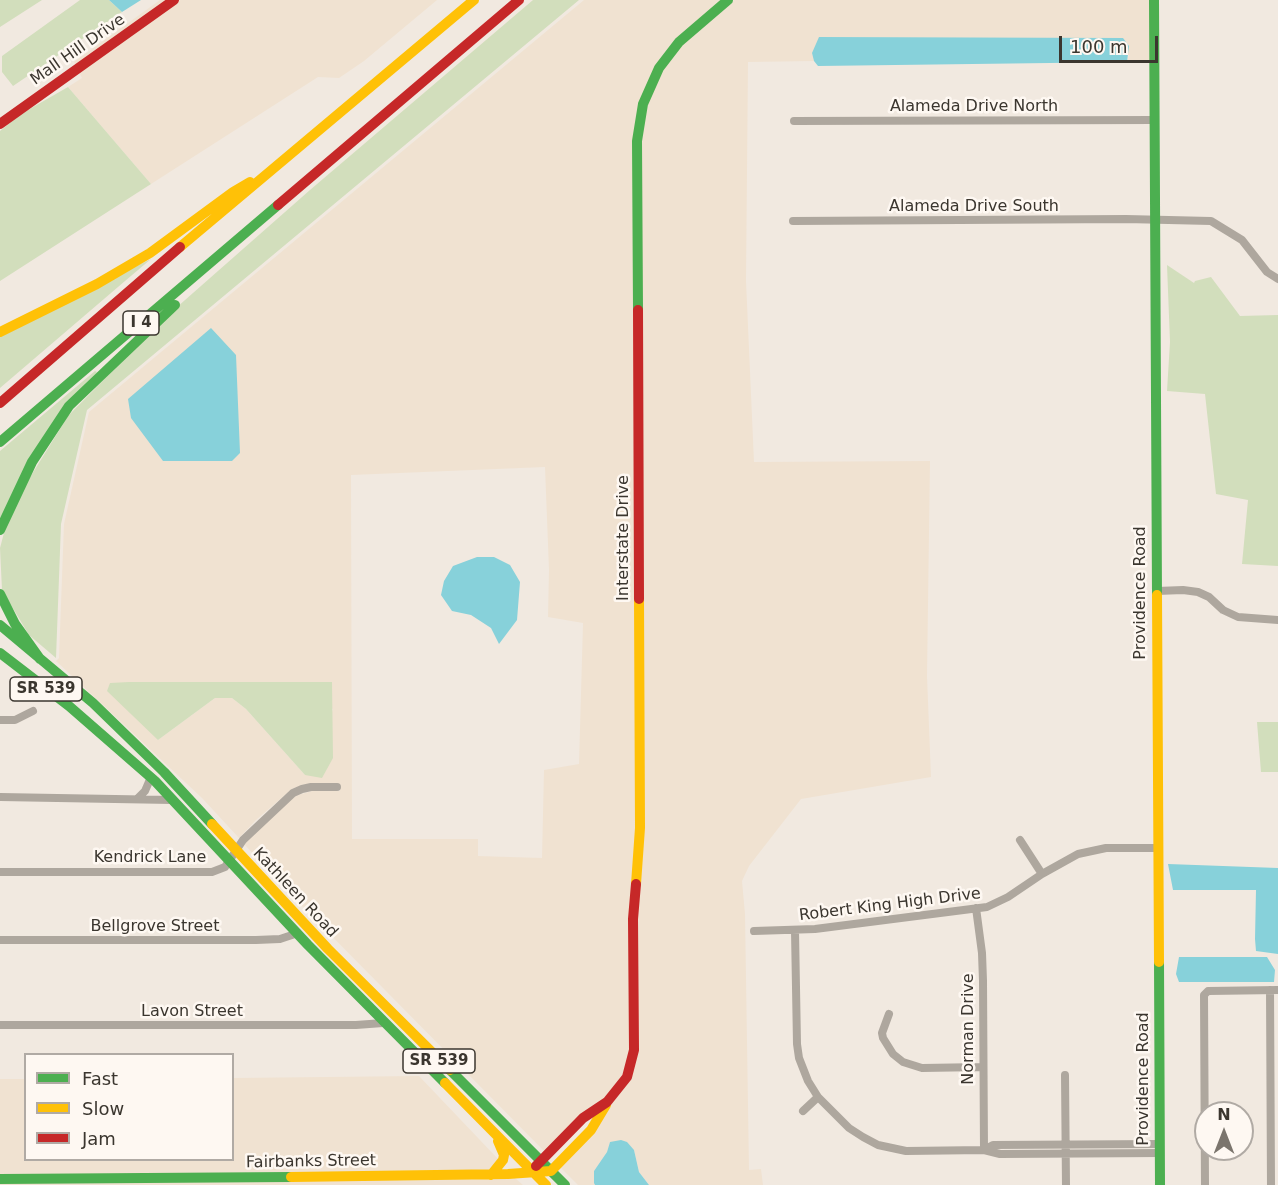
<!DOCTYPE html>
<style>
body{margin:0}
#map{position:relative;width:1278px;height:1185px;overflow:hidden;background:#f1e9e0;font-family:"DejaVu Sans",sans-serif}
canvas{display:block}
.legend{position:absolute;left:24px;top:1053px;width:210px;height:108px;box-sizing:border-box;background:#fef8f2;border:2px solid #b0aaa4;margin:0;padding:8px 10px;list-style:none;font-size:18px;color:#3b362f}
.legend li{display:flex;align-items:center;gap:12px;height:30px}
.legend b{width:30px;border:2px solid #b0aaa4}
.north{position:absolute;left:1194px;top:1101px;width:60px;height:60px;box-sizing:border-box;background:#fef8f2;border:2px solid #b0aaa4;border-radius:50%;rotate:0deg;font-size:16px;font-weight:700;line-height:24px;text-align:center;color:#3b362f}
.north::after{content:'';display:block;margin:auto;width:21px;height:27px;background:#7b756d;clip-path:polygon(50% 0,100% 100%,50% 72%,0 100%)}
.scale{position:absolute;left:1059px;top:36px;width:99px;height:27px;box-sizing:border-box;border:3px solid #3b362f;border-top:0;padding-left:8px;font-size:18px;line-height:21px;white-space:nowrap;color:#3b362f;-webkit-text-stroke:4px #fef8f2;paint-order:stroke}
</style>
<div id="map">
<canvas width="1278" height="1185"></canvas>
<ul class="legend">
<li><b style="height:8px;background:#4caf50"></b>Fast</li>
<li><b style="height:8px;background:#ffc107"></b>Slow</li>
<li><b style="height:8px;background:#c62828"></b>Jam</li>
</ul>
<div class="north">N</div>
<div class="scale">100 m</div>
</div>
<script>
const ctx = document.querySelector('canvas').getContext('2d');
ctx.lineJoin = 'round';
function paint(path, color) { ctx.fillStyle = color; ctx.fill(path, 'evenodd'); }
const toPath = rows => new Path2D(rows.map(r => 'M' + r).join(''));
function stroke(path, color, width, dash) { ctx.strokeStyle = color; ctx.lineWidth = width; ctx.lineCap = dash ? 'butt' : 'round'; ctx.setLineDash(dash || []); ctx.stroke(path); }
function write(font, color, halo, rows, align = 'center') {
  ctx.font = font + ' "DejaVu Sans",sans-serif'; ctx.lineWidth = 5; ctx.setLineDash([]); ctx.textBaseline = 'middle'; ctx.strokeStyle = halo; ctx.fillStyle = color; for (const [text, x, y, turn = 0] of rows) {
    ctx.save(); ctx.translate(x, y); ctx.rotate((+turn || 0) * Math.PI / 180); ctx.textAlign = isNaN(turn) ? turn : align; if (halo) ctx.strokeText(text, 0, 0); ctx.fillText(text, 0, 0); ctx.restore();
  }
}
paint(toPath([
 [160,0,168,0,76,65,74,62],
 [180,0,437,0,364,61,339,78,318,77,151,184,68,87,82,78,79,72],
 [584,0,723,0,677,39,640,103,637,828,632,1037,624,1075,613,1091,545,1152,303,907,244,844,261,826,295,796,312,791,340,791,340,784,311,783,302,785,292,789,256,820,239,838,202,798,56,661,59,658,64,524,89,412],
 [545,467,549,570,548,617,583,623,579,764,544,770,542,858,478,856,478,839,352,839,351,475],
 [129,682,333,709,305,775,246,709,232,698,215,698,158,740],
 [734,0,1150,0,1151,62,1127,62,1129,55,812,53,814,61,748,62,746,281,754,462,930,461,927,676,931,777,801,799,749,866,742,881,745,914,749,1170,761,1169,763,1185,649,1185,639,1172,634,1150,610,1142,607,1152,594,1171,595,1185,578,1185,559,1166,630,1080,637,919,640,141,647,105,662,70,681,45],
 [419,1076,499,1160,489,1171,0,1175,0,1079,25,1079,26,1160,232,1160,233,1078],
 [515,1178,523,1185,0,1185,0,1183]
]), '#f0e2d1');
paint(toPath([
 [0,0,42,0,0,27],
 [80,0,109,0,122,12,13,86,2,72,2,56],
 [533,0,579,0,87,410,61,524,56,658,29,635,2,590,0,548,5,529,24,487,68,416,168,315,310,190],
 [68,87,151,184,0,281,0,131,21,114],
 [151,259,125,281,0,388,0,333],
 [1167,265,1194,283,1195,281,1211,277,1240,316,1278,315,1278,566,1242,564,1248,500,1216,494,1205,394,1167,391,1170,342],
 [95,371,97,372,0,519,0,451],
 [129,682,332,682,333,758,322,778,305,775,246,709,232,698,215,698,158,740,107,691,110,683],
 [1257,722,1278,722,1278,772,1261,772]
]), '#d2debc');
paint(toPath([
 [109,0,141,0,122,12],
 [819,37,1123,38,1129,46,1127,62,818,66,814,61,812,53],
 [211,328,236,355,240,453,232,461,163,461,131,418,128,399],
 [477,557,494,557,510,565,520,582,517,620,499,644,491,628,471,615,452,611,441,595,444,581,453,566],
 [1168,864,1278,868,1278,954,1256,951,1255,939,1256,890,1173,890],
 [1179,957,1267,957,1275,970,1274,982,1179,982,1176,974],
 [621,1140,627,1142,634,1150,639,1172,649,1185,595,1185,594,1183,594,1171,607,1152,610,1142]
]), '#87d1da');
stroke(toPath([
 [794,121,1154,120],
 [793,221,1126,219,1211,221,1242,240,1267,272,1278,279],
 [1157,591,1183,590,1198,592,1209,597,1223,610,1238,617,1278,620],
 [0,720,15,720,33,711],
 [0,797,172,800],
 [138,798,145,791,151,777],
 [1020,840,1042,874],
 [0,872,212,872,225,867,243,840,293,793,302,789,311,787,337,787],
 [976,908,982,953,983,981,984,1150],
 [754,931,815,929,987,907,1008,897,1042,874,1078,854,1106,848,1157,848],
 [795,931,797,1044,799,1058,808,1081,818,1097,849,1128,863,1137,878,1145,906,1151,984,1150,1000,1154,1160,1153],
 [0,940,256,940,280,939,298,933],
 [1270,990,1271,1185],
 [889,1014,882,1033,883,1038,893,1054,903,1062,922,1068,983,1067],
 [0,1025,356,1025,383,1023],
 [1065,1075,1066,1185],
 [803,1111,818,1097],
 [984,1150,993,1145,1160,1144],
 [1205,1185,1204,995,1208,991,1278,990]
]), '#aea79e', 8);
stroke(toPath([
 [1154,0,1157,595],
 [638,310,637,141,643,104,659,68,679,42,728,0],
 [0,442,278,205],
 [0,530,32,462,69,406,175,305],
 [0,594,15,624,40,659],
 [0,625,93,703,164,772,212,824],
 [0,653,69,706,155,781,308,945,445,1083],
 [1159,962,1160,1185],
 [450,1070,565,1185],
 [0,1179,291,1177]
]), '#4caf50', 10);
stroke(toPath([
 [180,247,474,0],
 [0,332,97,284,150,253,233,192,250,182],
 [1157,595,1159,962],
 [212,824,328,949,450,1070],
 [636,884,640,828,639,599],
 [445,1083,546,1185],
 [491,1175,503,1160,504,1155,498,1141],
 [291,1177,508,1174,551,1171,591,1130,606,1105]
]), '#ffc107', 10);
stroke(toPath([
 [0,124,174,0],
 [278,205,519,0],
 [638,310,639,599],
 [0,403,180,247],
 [536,1166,583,1118,607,1102,627,1077,634,1050,633,919,636,884]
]), '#c62828', 10);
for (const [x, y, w] of [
 [141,323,36],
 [46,689,72],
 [439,1061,72]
]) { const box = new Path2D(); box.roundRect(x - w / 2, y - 12, w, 24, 4.5); ctx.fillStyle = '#fef8f2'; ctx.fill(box); stroke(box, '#3b362f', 1.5); }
write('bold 15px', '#3b362f', null, [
 ["I 4",141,323],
 ["SR 539",46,689],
 ["SR 539",439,1061]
]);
write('16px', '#3b362f', '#fef8f2', [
 ["Mall Hill Drive",78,50,-35],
 ["Alameda Drive North",974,107],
 ["Alameda Drive South",974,207],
 ["Interstate Drive",624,538,-90],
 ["Providence Road",1141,593,-90],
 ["Kendrick Lane",150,858],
 ["Kathleen Road",295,893,47],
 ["Robert King High Drive",890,905,-7],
 ["Bellgrove Street",155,927],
 ["Lavon Street",192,1012],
 ["Norman Drive",969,1029,-90],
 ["Providence Road",1144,1079,-90],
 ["Fairbanks Street",311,1162,-1]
]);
</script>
